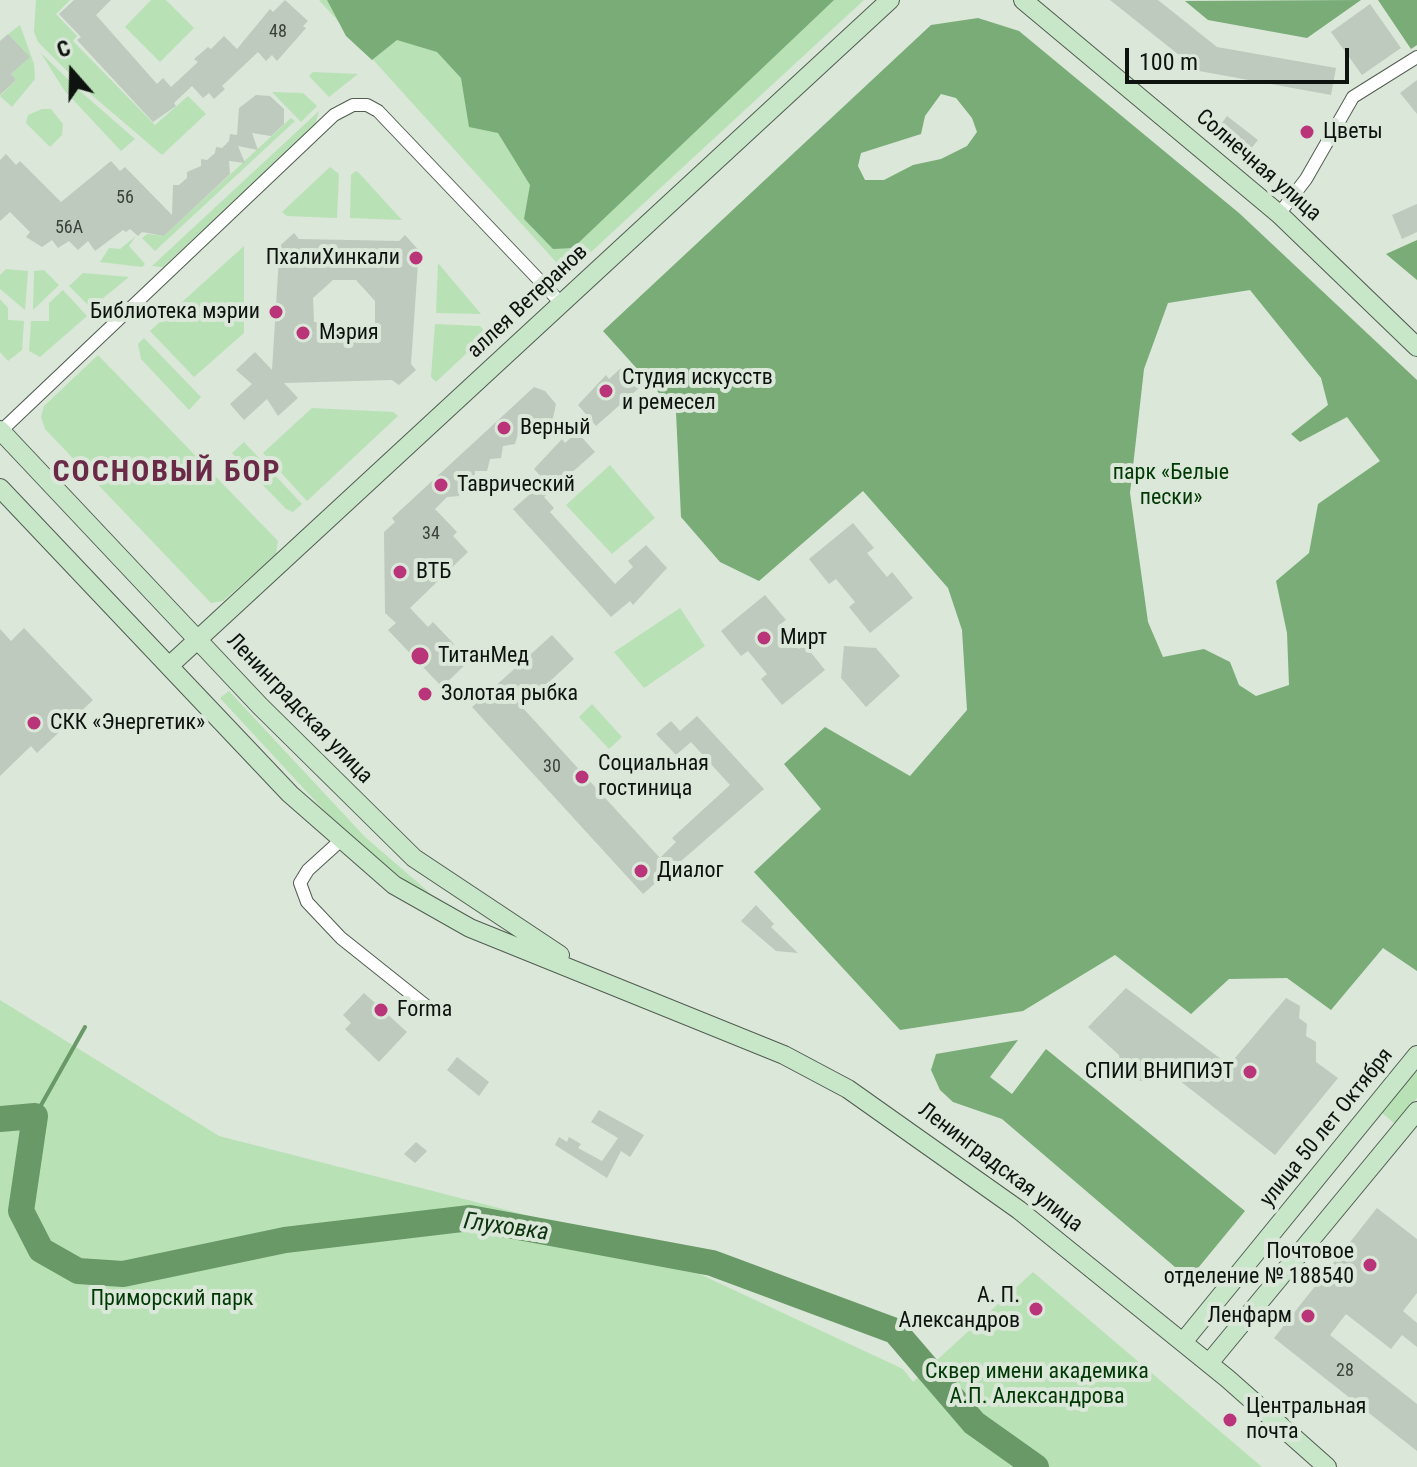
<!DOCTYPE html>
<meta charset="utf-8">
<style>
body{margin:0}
#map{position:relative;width:1417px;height:1467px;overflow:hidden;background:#dae7d9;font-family:"Roboto Condensed",sans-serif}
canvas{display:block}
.north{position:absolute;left:32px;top:32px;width:80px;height:80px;-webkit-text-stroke:6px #dae7d9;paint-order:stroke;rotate:340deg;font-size:22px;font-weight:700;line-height:32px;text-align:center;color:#0f130f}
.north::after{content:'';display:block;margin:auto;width:28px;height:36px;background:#0f130f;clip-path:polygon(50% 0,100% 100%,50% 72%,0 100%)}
.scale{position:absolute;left:1125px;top:48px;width:224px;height:36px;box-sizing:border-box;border:4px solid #0f130f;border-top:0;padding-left:10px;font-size:24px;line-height:28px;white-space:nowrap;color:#0f130f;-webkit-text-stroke:6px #dae7d9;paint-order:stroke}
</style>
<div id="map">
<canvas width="1417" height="1467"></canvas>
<div class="north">С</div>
<div class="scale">100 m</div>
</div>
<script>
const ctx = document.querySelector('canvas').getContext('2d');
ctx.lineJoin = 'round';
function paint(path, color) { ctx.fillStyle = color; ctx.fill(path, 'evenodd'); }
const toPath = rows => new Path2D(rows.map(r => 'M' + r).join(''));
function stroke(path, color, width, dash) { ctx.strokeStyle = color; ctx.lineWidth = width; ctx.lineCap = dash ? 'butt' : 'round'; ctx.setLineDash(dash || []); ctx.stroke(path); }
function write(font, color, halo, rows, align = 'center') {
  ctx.font = font + ' "Roboto Condensed",sans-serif'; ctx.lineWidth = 8; ctx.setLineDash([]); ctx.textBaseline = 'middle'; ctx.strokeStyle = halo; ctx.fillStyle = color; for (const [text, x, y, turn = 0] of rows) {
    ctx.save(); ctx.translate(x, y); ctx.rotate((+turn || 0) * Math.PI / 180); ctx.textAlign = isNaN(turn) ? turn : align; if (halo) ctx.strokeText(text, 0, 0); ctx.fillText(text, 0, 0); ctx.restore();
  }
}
paint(toPath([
 [36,0,70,0,56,14,77,36,73,41,155,125,188,96,206,114,162,155,87,91,38,42,34,32],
 [151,0,166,0,194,28,160,62,125,27],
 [319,0,864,0,578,264,557,263],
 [20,25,34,64,35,79,12,107,0,96,16,80,11,74,29,57,8,34],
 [41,53,80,91,135,139,121,151,64,90],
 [313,72,358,74,329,97,309,76],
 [272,92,303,93,317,106,301,122],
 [42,109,51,109,63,124,62,135,50,147,26,123,28,115],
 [319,111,315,125,163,267,152,266],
 [291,118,295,121,155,251,142,238,147,234,164,236],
 [330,167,339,174,337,218,287,216,282,212],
 [356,171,359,173,402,220,350,218,351,175],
 [136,236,129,246,145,264,142,267,100,262,109,248,120,249],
 [244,246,244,333,194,377,150,331],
 [438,263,481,314,436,313],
 [6,269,28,271,25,310,0,289,0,275],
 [44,270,59,285,33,310,34,271],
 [83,273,129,277,91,308,69,286],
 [63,290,87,316,40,357,29,351,31,321,49,321,49,303],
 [0,299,8,308,8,320,24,321,22,350,8,361,0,352],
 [435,324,480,326,487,334,436,382,431,377],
 [144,338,201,397,189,410,141,359,138,344],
 [98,355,278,541,276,554,223,601,211,603,45,429,41,417,44,406],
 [312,408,393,412,398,416,307,501,263,453],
 [244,442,302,504,293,512,286,509,232,453],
 [610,465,655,518,612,554,566,505],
 [680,608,705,646,644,688,614,652],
 [229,691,365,837,431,894,470,918,429,898,355,844,220,698],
 [592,704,622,737,609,749,579,717],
 [0,1000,219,1136,631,1242,903,1369,913,1382,1033,1272,1262,1467,0,1467],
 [1417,1068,1417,1098,1395,1124,1381,1112]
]), '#b9e1b6');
paint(toPath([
 [327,0,834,0,573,248,553,249,524,219,530,185,498,133,469,127,461,78,437,52,397,40,372,60,346,36],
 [1361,0,1307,38,1208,20,1185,1],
 [1378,0,1417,0,1417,45,1411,49],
 [978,18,1019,31,1239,213,1417,380,1417,971,1383,948,1331,1010,1287,978,1229,979,1191,1014,1115,955,1023,1011,900,1030,754,872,821,809,784,764,825,727,910,776,967,710,962,630,948,588,863,491,759,581,720,562,681,517,676,412,603,331,931,25],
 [941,94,956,98,972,118,977,132,967,146,941,159,913,165,884,180,865,180,858,166,861,153,921,134,925,116],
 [1250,290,1321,378,1328,405,1291,434,1300,442,1347,417,1380,461,1318,504,1309,553,1276,581,1287,633,1289,685,1256,696,1239,685,1230,662,1204,649,1163,657,1148,622,1130,493,1144,369,1168,303],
 [1417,240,1417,280,1386,254],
 [1018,1040,990,1077,1012,1094,1046,1049,1245,1211,1189,1279,1002,1119,953,1102,940,1090,931,1070,936,1054]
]), '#79ac77');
stroke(toPath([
 [35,1116,85,1027]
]), '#689966', 4);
stroke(toPath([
 [0,1119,35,1116,21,1211,41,1250,78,1271,123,1274,285,1240,470,1218,712,1263,895,1331,974,1423,1036,1467]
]), '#689966', 26);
paint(toPath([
 [74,0,111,0,96,15,157,84,163,78,171,87,198,62,194,59,208,47,211,49,224,36,237,49,270,9,273,12,285,0,308,21,303,26,306,28,277,61,272,55,266,61,258,52,222,86,225,89,214,99,209,93,203,98,192,86,174,103,176,106,153,122,77,40,81,37,59,14],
 [1110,0,1158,0,1217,47,1336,68,1331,95,1199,71],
 [1370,4,1401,48,1362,75,1331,32],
 [8,34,30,57,11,74,16,80,0,95,0,41],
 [1417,80,1417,114,1400,93],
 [256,95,270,96,284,109,284,124,271,136,252,133,258,150,238,146,245,163,229,161,230,174,164,236,142,232,138,236,130,229,126,232,123,230,95,251,88,241,78,250,69,241,58,248,52,240,42,247,26,237,30,232,10,212,0,221,0,160,6,154,16,165,20,161,61,202,111,161,120,171,125,167,172,215,173,185,179,185,187,178,187,172,201,166,201,159,207,160,215,153,216,147,222,148,229,141,230,134,237,135,239,108],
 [1227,116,1258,140,1249,151,1219,127],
 [1417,204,1417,232,1402,239,1392,215],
 [294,233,299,239,399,241,405,235,425,257,418,263,411,364,416,370,399,385,392,380,284,383,298,398,278,416,267,399,244,420,230,404,252,384,236,370,255,352,272,370,279,257,274,251],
 [333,280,356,280,375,301,375,324,356,342,333,342,332,322,314,322,313,298],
 [621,368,639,388,596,426,578,405,606,375,609,379],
 [534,387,545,391,556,404,549,437,538,426,519,430,515,444,503,446,501,458,490,459,487,471,475,471,474,483,462,484,459,496,447,497,435,509,457,532,453,536,468,552,410,608,428,627,433,622,454,644,450,649,465,665,442,687,388,630,396,623,385,613,384,532,395,522,392,518],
 [577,432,595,452,544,497,554,508,550,512,615,584,633,567,628,561,646,545,667,568,633,605,630,601,611,617,513,509,545,481,534,469,562,439,565,443],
 [853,523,874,548,867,553,887,577,892,572,913,598,870,633,849,607,855,602,836,579,829,584,809,559],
 [765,595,786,620,779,625,799,649,804,644,825,670,782,705,761,679,767,674,748,651,741,656,721,631],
 [24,628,93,700,37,753,31,746,0,776,0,629,11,641],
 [552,635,574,659,522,707,660,858,676,842,672,838,730,785,691,742,676,755,656,734,671,721,680,731,697,716,764,789,643,894,472,707],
 [844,646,876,648,900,676,866,707,841,678],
 [756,905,774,924,771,927,798,953,776,951,741,921],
 [1126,988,1229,1065,1286,998,1300,1006,1299,1018,1307,1024,1306,1036,1316,1042,1316,1062,1338,1078,1275,1155,1166,1070,1155,1081,1133,1081,1123,1075,1119,1055,1088,1027],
 [364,993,407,1032,379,1062,345,1029,351,1023,343,1015],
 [457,1057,489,1082,479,1096,447,1070],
 [599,1110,644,1135,630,1157,621,1151,607,1178,555,1145,559,1137,567,1142,569,1137,581,1144,578,1148,602,1161,618,1138,591,1122],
 [416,1142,427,1151,415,1163,404,1154],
 [1377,1208,1417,1239,1417,1293,1403,1311,1417,1323,1417,1347,1402,1335,1391,1349,1346,1314,1330,1335,1417,1404,1417,1451,1274,1338]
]), '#bdcabd');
const street = toPath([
 [1279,214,1306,179,1353,97,1417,57],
 [0,432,334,115,353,105,367,105,378,111,561,303],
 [340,841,308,870,300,883,307,902,341,938,430,1009]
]);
const secondary = toPath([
 [1023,0,1279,214,1417,347],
 [0,430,260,706,414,858,560,955],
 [0,488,290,794,394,885,470,928,784,1055,848,1089,1019,1210,1228,1379,1327,1467],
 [169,666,890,0],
 [1183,1342,1417,1055],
 [1209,1363,1417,1111]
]);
stroke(street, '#525d52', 14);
stroke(secondary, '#525d52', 20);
stroke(street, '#fff', 12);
stroke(secondary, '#c7e7c8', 18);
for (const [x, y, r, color] of [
 [1307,132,8,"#b93478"],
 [416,258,8,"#b93478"],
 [276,312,8,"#b93478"],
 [303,333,8,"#b93478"],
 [606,391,8,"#b93478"],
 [504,428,8,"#b93478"],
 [441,485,8,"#b93478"],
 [400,572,8,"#b93478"],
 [764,638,8,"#b93478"],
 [420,656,10,"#b93478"],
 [425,694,8,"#b93478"],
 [34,723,8,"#b93478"],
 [582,777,8,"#b93478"],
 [641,871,8,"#b93478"],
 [381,1010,8,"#b93478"],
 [1250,1072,8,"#b93478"],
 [1370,1265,8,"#b93478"],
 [1036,1309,8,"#b93478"],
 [1308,1316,8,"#b93478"],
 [1230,1420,8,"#b93478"]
]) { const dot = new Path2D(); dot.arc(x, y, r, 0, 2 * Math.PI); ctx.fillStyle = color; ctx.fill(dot); stroke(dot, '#dae7d9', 3); }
write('18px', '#3a413a', null, [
 ["48",278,32],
 ["56",125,198],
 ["56А",69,228],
 ["34",431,534],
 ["30",552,767],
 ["28",1345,1371]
]);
write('22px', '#0f130f', '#dae7d9', [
 ["Цветы",1323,132],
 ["ПхалиХинкали",400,258,"right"],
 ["Библиотека мэрии",260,312,"right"],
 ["Мэрия",319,333],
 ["Студия искусств",622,378],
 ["и ремесел",622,403],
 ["Верный",520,428],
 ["Таврический",457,485],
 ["ВТБ",416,572],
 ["Мирт",780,638],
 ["ТитанМед",438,656],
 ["Золотая рыбка",441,694],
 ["СКК «Энергетик»",50,723],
 ["Социальная",598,764],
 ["гостиница",598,789],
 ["Диалог",657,871],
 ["Forma",397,1010],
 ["СПИИ ВНИПИЭТ",1234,1072,"right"],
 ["Почтовое",1354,1252,"right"],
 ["отделение № 188540",1354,1277,"right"],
 ["А. П.",1020,1296,"right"],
 ["Александров",1020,1321,"right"],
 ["Ленфарм",1292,1316,"right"],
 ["Центральная",1246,1407],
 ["почта",1246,1432]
], 'left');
write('22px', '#0f130f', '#dae7d9', [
 ["Солнечная улица",1258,166,41],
 ["аллея Ветеранов",528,302,-43],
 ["Ленинградская улица",299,709,46],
 ["улица 50 лет Октября",1327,1128,-51],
 ["Ленинградская улица",1000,1168,37]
]);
write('22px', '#003904', '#dae7d9', [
 ["парк «Белые",1171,473],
 ["пески»",1171,498],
 ["Приморский парк",172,1299],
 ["Сквер имени академика",1037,1372],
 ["А.П. Александрова",1037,1397]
]);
write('italic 24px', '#0d320e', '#dae7d9', [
 ["Глуховка",506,1228,8]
]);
ctx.letterSpacing = '2px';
write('bold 30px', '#6b2948', '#dae7d9', [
 ["СОСНОВЫЙ БОР",167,473]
]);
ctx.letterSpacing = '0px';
</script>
